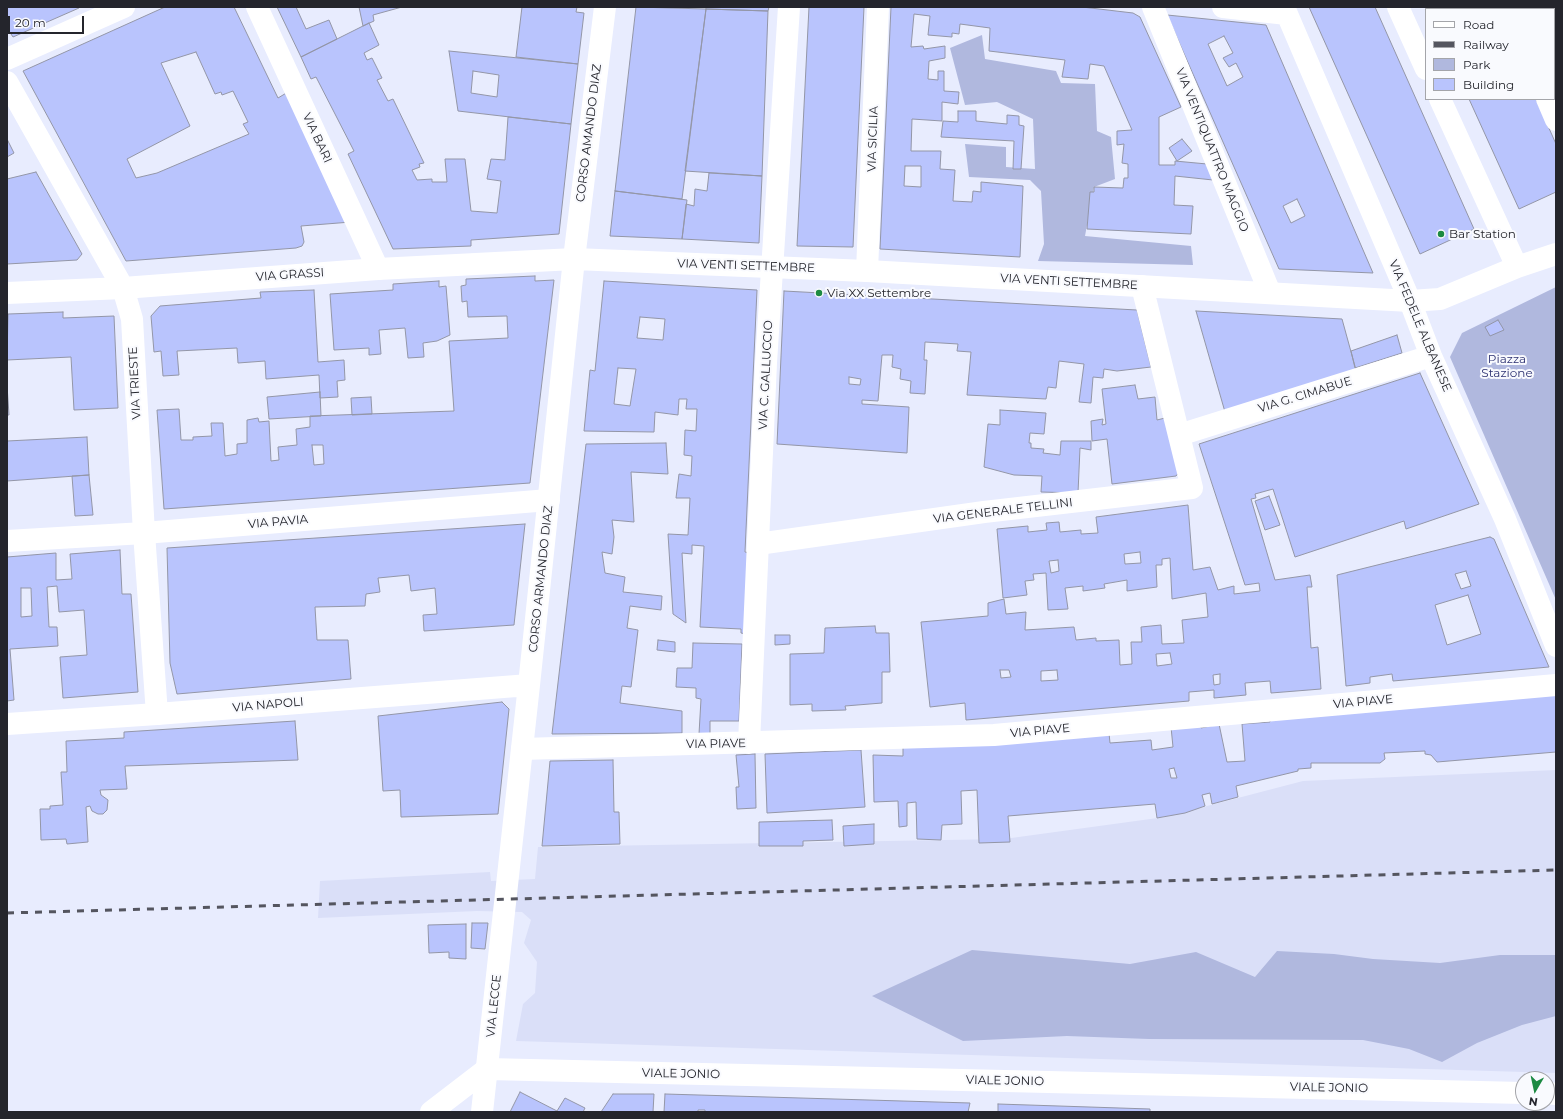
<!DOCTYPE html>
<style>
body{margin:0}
#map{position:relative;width:1563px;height:1119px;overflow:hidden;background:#e8ecfe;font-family:Montserrat,sans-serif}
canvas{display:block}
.frame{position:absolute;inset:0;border:8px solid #24252c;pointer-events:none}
.legend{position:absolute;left:1425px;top:8px;width:130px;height:92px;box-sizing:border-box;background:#f9fafe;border:1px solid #a4a5aa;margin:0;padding:5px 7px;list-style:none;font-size:12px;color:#24252c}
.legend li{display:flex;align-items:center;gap:8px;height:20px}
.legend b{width:20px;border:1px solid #a4a5aa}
.north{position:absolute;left:1515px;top:1071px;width:40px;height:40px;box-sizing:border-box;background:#f9fafe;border:1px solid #a4a5aa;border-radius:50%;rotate:189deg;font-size:11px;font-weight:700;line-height:16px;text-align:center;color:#24252c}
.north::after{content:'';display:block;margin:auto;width:14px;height:18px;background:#1c8a42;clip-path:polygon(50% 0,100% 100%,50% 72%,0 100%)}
.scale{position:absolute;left:8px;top:16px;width:76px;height:18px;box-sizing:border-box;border:2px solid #24252c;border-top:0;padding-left:5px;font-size:12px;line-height:14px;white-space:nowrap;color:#24252c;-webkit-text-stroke:3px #f9fafe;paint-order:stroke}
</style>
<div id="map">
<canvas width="1563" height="1119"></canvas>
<div class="frame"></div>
<ul class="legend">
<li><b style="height:5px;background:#fff"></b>Road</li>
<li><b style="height:5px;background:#54555f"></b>Railway</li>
<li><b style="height:11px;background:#b0b8de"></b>Park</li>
<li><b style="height:11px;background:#b9c4fd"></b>Building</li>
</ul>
<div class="north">N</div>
<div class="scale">20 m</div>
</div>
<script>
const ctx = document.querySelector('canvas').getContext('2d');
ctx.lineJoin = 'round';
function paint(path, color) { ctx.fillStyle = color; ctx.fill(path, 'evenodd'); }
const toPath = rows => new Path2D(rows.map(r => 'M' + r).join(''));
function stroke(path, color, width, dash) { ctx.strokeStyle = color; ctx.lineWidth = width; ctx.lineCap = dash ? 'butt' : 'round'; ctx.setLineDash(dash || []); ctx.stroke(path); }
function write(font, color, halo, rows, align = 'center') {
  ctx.font = font + ' Montserrat,sans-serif'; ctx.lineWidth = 4; ctx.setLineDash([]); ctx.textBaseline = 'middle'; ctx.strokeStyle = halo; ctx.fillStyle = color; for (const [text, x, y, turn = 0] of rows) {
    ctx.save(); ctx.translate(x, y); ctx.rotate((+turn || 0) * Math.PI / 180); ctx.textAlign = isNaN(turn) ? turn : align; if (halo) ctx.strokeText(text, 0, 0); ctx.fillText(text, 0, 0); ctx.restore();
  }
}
paint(toPath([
 [1556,770,1556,1073,516,1041,523,1004,535,993,537,962,524,943,531,920,522,912,477,911,318,918,320,881,490,872,491,881,535,879,538,847,1004,839,1165,817,1303,781]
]), '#dadff8');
paint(toPath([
 [982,35,985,59,1056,71,1061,83,1095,84,1097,131,1111,137,1115,179,1094,187,1085,236,1191,246,1193,265,1038,261,1044,244,1041,191,1030,180,969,177,965,144,1006,147,1006,167,1035,169,1033,119,997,102,965,105,950,48],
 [1556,287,1556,600,1450,357,1462,333],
 [972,950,1130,964,1196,952,1255,977,1277,951,1334,954,1373,959,1440,963,1500,955,1556,955,1556,1016,1522,1025,1477,1043,1442,1062,1409,1049,1363,1040,1149,1039,1067,1036,963,1041,872,996]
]), '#b0b8de');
const building = toPath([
 [7,7,79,7,79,8,13,37,7,28,7,7],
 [165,7,234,7,278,98,288,92,351,222,301,226,304,242,302,246,296,248,126,261,23,71,165,7],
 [196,52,215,94,221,92,222,95,233,91,248,122,243,124,249,134,157,173,136,178,127,159,190,126,161,63,196,52],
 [277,7,296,7,306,29,329,20,337,39,301,57,277,7],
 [359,7,402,7,373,15,374,21,363,26,359,7],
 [522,7,577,7,576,12,584,13,578,64,516,57,522,7],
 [636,7,706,9,682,199,615,191,636,7],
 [706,7,769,7,768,11,706,9,706,7],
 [809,7,864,7,853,247,797,246,809,7],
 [891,7,1082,7,1133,13,1140,17,1181,107,1159,117,1159,165,1175,165,1175,161,1207,164,1213,180,1175,176,1174,205,1193,206,1191,234,1087,229,1090,192,1094,192,1094,187,1123,188,1124,178,1128,178,1128,164,1122,163,1124,144,1117,145,1117,131,1132,130,1104,66,1090,64,1088,79,1062,77,1065,60,989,51,990,28,960,24,959,34,952,33,952,37,928,35,930,16,914,14,911,47,923,46,924,49,945,46,945,58,929,61,928,79,938,80,938,71,944,71,944,91,959,92,958,104,942,102,942,121,912,119,911,151,941,151,940,169,955,170,953,201,972,202,973,191,981,192,981,182,1023,186,1020,257,880,249,891,7],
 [905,166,921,166,921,187,904,186,905,166],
 [1309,7,1375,7,1474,229,1420,254,1309,7],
 [1427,7,1495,7,1496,9,1428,9,1427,7],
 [1531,7,1556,7,1556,56,1554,53,1554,9,1532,9,1531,7],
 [706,9,768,11,762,176,685,171,706,9],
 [1167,15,1266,25,1373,273,1279,269,1167,15],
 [1224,36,1233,53,1223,58,1229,67,1236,63,1243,77,1227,86,1208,44,1224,36],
 [1297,199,1305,216,1291,223,1283,206,1297,199],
 [369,23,379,45,364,53,367,60,372,58,382,78,377,80,388,101,393,99,424,163,419,164,420,167,412,170,417,180,432,179,432,182,447,182,445,159,465,159,471,211,497,213,501,181,487,179,491,159,505,160,508,117,571,124,559,234,471,240,471,246,393,249,348,154,354,151,316,77,311,79,301,57,369,23],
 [449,51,578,64,571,124,458,111,449,51],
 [473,71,499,75,497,97,471,93,473,71],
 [1469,99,1536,99,1556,144,1556,192,1519,209,1469,99],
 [958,111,976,111,976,121,1007,124,1007,115,1019,116,1019,125,1024,126,1021,169,1013,169,1014,141,941,137,943,121,958,122,958,111],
 [7,139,14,153,7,157,7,139],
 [1182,139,1192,151,1177,161,1169,148,1182,139],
 [36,172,82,254,77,260,7,264,7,179,36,172],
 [709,173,762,176,759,243,682,239,686,204,694,206,695,189,707,191,709,173],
 [615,191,687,200,682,239,610,236,615,191],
 [535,276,535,281,554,280,530,483,164,509,157,410,179,409,181,440,193,440,193,437,212,436,211,423,223,423,225,456,237,454,237,444,247,443,247,420,258,418,259,422,269,421,271,461,279,460,278,447,297,445,296,429,310,427,310,416,454,411,449,341,508,338,507,316,468,317,467,301,462,302,461,286,466,285,466,279,535,276],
 [312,445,323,445,324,464,314,465,312,445],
 [439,281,439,287,446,286,450,335,437,341,423,343,424,357,408,358,405,328,379,330,381,354,369,355,369,348,334,350,330,294,393,290,393,284,439,281],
 [604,281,757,290,745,552,750,553,746,634,741,633,741,629,700,627,704,546,692,545,692,554,682,553,686,623,673,614,668,534,688,535,690,498,676,498,679,474,691,476,692,456,684,455,685,430,696,431,697,409,686,409,687,399,679,399,678,415,655,412,654,432,584,431,590,370,595,371,604,281],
 [640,317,665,319,663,340,637,338,640,317],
 [618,368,636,369,630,406,614,404,618,368],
 [314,290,318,362,344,360,345,380,337,381,338,397,320,398,319,375,266,379,265,361,238,363,237,348,177,351,179,375,163,376,161,351,154,352,151,316,160,306,261,298,260,292,314,290],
 [784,291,1137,310,1151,367,1117,371,1104,369,1103,378,1093,377,1091,403,1079,402,1084,364,1059,361,1056,388,1048,387,1046,399,967,395,971,352,957,351,958,344,925,342,924,360,927,360,925,394,910,393,911,381,900,379,901,369,892,367,893,355,882,355,878,401,862,400,862,404,909,407,907,453,777,444,784,291],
 [849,377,861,379,860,385,849,384,849,377],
 [1196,311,1342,319,1356,370,1225,412,1196,311],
 [63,312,63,318,114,316,118,408,74,410,71,357,7,360,8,314,63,312],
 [1498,320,1504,330,1490,336,1485,327,1498,320],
 [1397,335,1402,353,1355,368,1351,351,1397,335],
 [1420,373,1479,504,1406,529,1404,521,1295,557,1273,489,1255,494,1256,498,1251,499,1275,580,1310,575,1312,587,1307,587,1311,648,1318,647,1321,689,1271,693,1270,681,1245,683,1246,695,1214,698,1214,690,1189,692,1189,701,966,720,965,703,930,707,921,622,988,616,988,603,1004,599,1006,614,1026,612,1025,630,1074,627,1076,640,1096,638,1096,641,1119,640,1120,665,1132,664,1131,642,1142,642,1141,627,1161,625,1162,644,1184,643,1182,620,1208,617,1206,593,1172,599,1170,558,1162,559,1162,565,1156,565,1157,587,1127,591,1127,580,1104,584,1105,588,1083,591,1083,586,1065,588,1068,609,1048,610,1046,573,1033,574,1034,580,1025,581,1027,595,1003,598,997,529,1028,526,1028,532,1047,530,1046,523,1059,522,1060,532,1081,530,1081,534,1098,533,1096,517,1188,505,1193,570,1210,567,1218,590,1234,586,1234,594,1260,591,1259,583,1245,585,1199,444,1420,373],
 [1140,552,1141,563,1125,564,1124,554,1140,552],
 [1058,560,1059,571,1051,573,1049,561,1058,560],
 [1170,653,1172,664,1157,666,1156,654,1170,653],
 [1000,670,1009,670,1011,677,1001,678,1000,670],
 [1057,670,1058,680,1041,681,1041,671,1057,670],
 [1220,674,1220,684,1214,685,1213,675,1220,674],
 [7,385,9,415,7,415,7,385],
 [1135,385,1138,399,1155,397,1157,420,1165,418,1180,471,1176,476,1112,484,1107,439,1092,441,1091,421,1103,419,1102,425,1106,424,1102,389,1135,385],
 [320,392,321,416,269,419,267,397,320,392],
 [371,397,372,414,352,415,351,398,371,397],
 [1000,410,1046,413,1044,434,1030,433,1029,443,1031,443,1031,448,1044,449,1043,453,1060,455,1061,441,1091,441,1091,450,1080,448,1078,493,1041,492,1042,476,1014,475,984,467,988,424,1000,425,1000,410],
 [87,437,89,475,7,481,7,441,87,437],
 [666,443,668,474,631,472,634,522,612,520,614,537,612,554,602,552,605,573,625,577,623,592,662,596,661,610,630,606,627,628,638,630,631,687,622,686,620,703,682,711,682,733,552,734,586,444,666,443],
 [89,475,93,515,75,516,72,476,89,475],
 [1269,496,1280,525,1265,530,1255,501,1269,496],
 [525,524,514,625,424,631,423,615,437,614,435,588,411,591,409,575,378,578,380,592,366,594,365,606,315,607,317,640,348,640,351,679,177,694,170,663,167,548,525,524],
 [1490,537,1494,539,1549,667,1393,681,1392,674,1370,677,1370,683,1346,686,1337,575,1490,537],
 [1466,571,1471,586,1461,589,1455,574,1466,571],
 [1468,595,1481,634,1447,645,1435,605,1468,595],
 [120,550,122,594,131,594,138,692,63,698,60,657,87,655,84,610,59,612,57,586,47,587,49,627,57,627,58,646,10,649,14,700,7,701,7,557,56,553,56,580,72,579,70,554,120,550],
 [21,588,31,588,32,616,21,617,21,588],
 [875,626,876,633,889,633,890,672,882,672,882,703,845,706,846,710,812,711,812,704,790,705,790,654,824,653,825,628,875,626],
 [775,635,790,635,790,644,775,645,775,635],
 [658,640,675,642,675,652,657,650,658,640],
 [693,643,742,644,739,721,710,721,710,735,699,734,701,699,696,698,696,688,676,687,677,668,692,668,693,643],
 [1556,693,1556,752,1437,762,1431,755,1425,754,1425,751,1384,753,1385,759,1380,763,1311,763,1311,768,1298,769,1298,771,1236,786,1238,797,1212,804,1210,793,1202,795,1205,806,1185,813,1157,818,1155,804,1008,816,1010,842,979,843,977,790,961,791,962,824,942,825,941,840,917,839,916,802,907,803,907,826,899,827,898,801,874,802,873,755,903,756,903,746,1109,733,1110,743,1151,740,1152,750,1173,747,1171,727,1201,723,1201,728,1219,724,1227,762,1245,761,1242,724,1270,722,1270,718,1556,693],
 [1174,768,1177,778,1171,778,1169,769,1174,768],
 [502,702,509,709,498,814,401,817,400,790,383,791,378,716,502,702],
 [295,721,298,760,125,766,127,789,100,790,101,795,108,800,107,810,103,814,98,814,92,811,90,806,86,807,88,842,67,844,66,839,41,840,40,809,50,809,50,806,63,805,61,772,67,772,66,741,124,738,124,732,295,721],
 [861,750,865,807,767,813,765,754,861,750],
 [755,754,756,808,737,809,736,787,739,787,736,755,755,754],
 [613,760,614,812,619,812,620,844,542,846,550,761,613,760],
 [832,820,833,840,803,841,803,846,759,846,759,822,832,820],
 [874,824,874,844,844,846,843,826,874,824],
 [472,923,488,923,485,949,471,948,472,923],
 [466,924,466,959,449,958,449,952,429,953,428,925,466,924],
 [520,1092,557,1111,565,1098,585,1108,583,1112,510,1112,520,1092],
 [613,1094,654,1094,653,1112,601,1112,613,1094],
 [665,1094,970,1103,968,1112,705,1112,705,1110,698,1110,698,1112,664,1112,665,1094],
 [998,1104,1150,1109,1150,1112,998,1112,998,1104]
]);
paint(building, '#b9c4fd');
stroke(building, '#9396a7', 1);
stroke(toPath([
 [257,7,378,269],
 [1153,7,1270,293],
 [1223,7,1287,14],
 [1284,7,1410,301,1431,356,1505,519,1556,646],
 [1509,7,1510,9],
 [7,59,124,7],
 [1547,99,1556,120],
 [867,271,878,7],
 [7,293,123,288],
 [1179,435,1431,356],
 [7,541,144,533,549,500],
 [758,544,984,512,1192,488,1142,286],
 [7,724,157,714],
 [749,743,766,363,789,7],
 [522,749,994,735,1556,685],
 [1547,1093,1556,1094],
 [431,1112,487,1069,1523,1093]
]), '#fff', 22);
stroke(toPath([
 [1398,7,1426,69],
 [7,82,123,288,132,319,144,533,157,714,529,685],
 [1440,99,1517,267],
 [123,288,378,269,574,259,867,271,1410,301,1440,299,1517,267,1556,254],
 [482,1112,529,685,574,259,605,7]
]), '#fff', 22);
stroke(toPath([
 [7,913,1556,870]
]), '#54555f', 3, [7, 7]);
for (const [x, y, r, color] of [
 [1441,234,4,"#1c8a42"],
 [819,293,4,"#1c8a42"]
]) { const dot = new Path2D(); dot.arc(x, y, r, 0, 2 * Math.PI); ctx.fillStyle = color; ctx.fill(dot); stroke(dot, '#f9fafe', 1.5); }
write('12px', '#24252c', '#f9fafe', [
 ["CORSO AMANDO DIAZ",589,133,-83],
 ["VIA BARI",317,138,65],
 ["VIA SICILIA",873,139,-88],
 ["VIA VENTIQUATTRO MAGGIO",1212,150,68],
 ["VIA VENTI SETTEMBRE",746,266,2],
 ["VIA GRASSI",290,275,-4],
 ["VIA VENTI SETTEMBRE",1069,282,3],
 ["VIA FEDELE ALBANESE",1420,326,67],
 ["VIA C. GALLUCCIO",766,375,-87],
 ["VIA TRIESTE",135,383,-93],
 ["VIA G. CIMABUE",1305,395,-17],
 ["VIA GENERALE TELLINI",1003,511,-7],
 ["VIA PAVIA",278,522,-5],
 ["CORSO ARMANDO DIAZ",541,579,-84],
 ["VIA PIAVE",1363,702,-5],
 ["VIA NAPOLI",268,705,-5],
 ["VIA PIAVE",1040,731,-5],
 ["VIA PIAVE",716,744,-1],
 ["VIA LECCE",494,1006,-84],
 ["VIALE JONIO",681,1074,1],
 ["VIALE JONIO",1005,1081,1],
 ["VIALE JONIO",1329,1088,1]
]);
write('12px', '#24252c', '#f9fafe', [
 ["Bar Station",1449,234],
 ["Via XX Settembre",827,293]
], 'left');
write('12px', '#2c3171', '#f9fafe', [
 ["Piazza",1507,359],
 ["Stazione",1507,373]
]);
</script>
